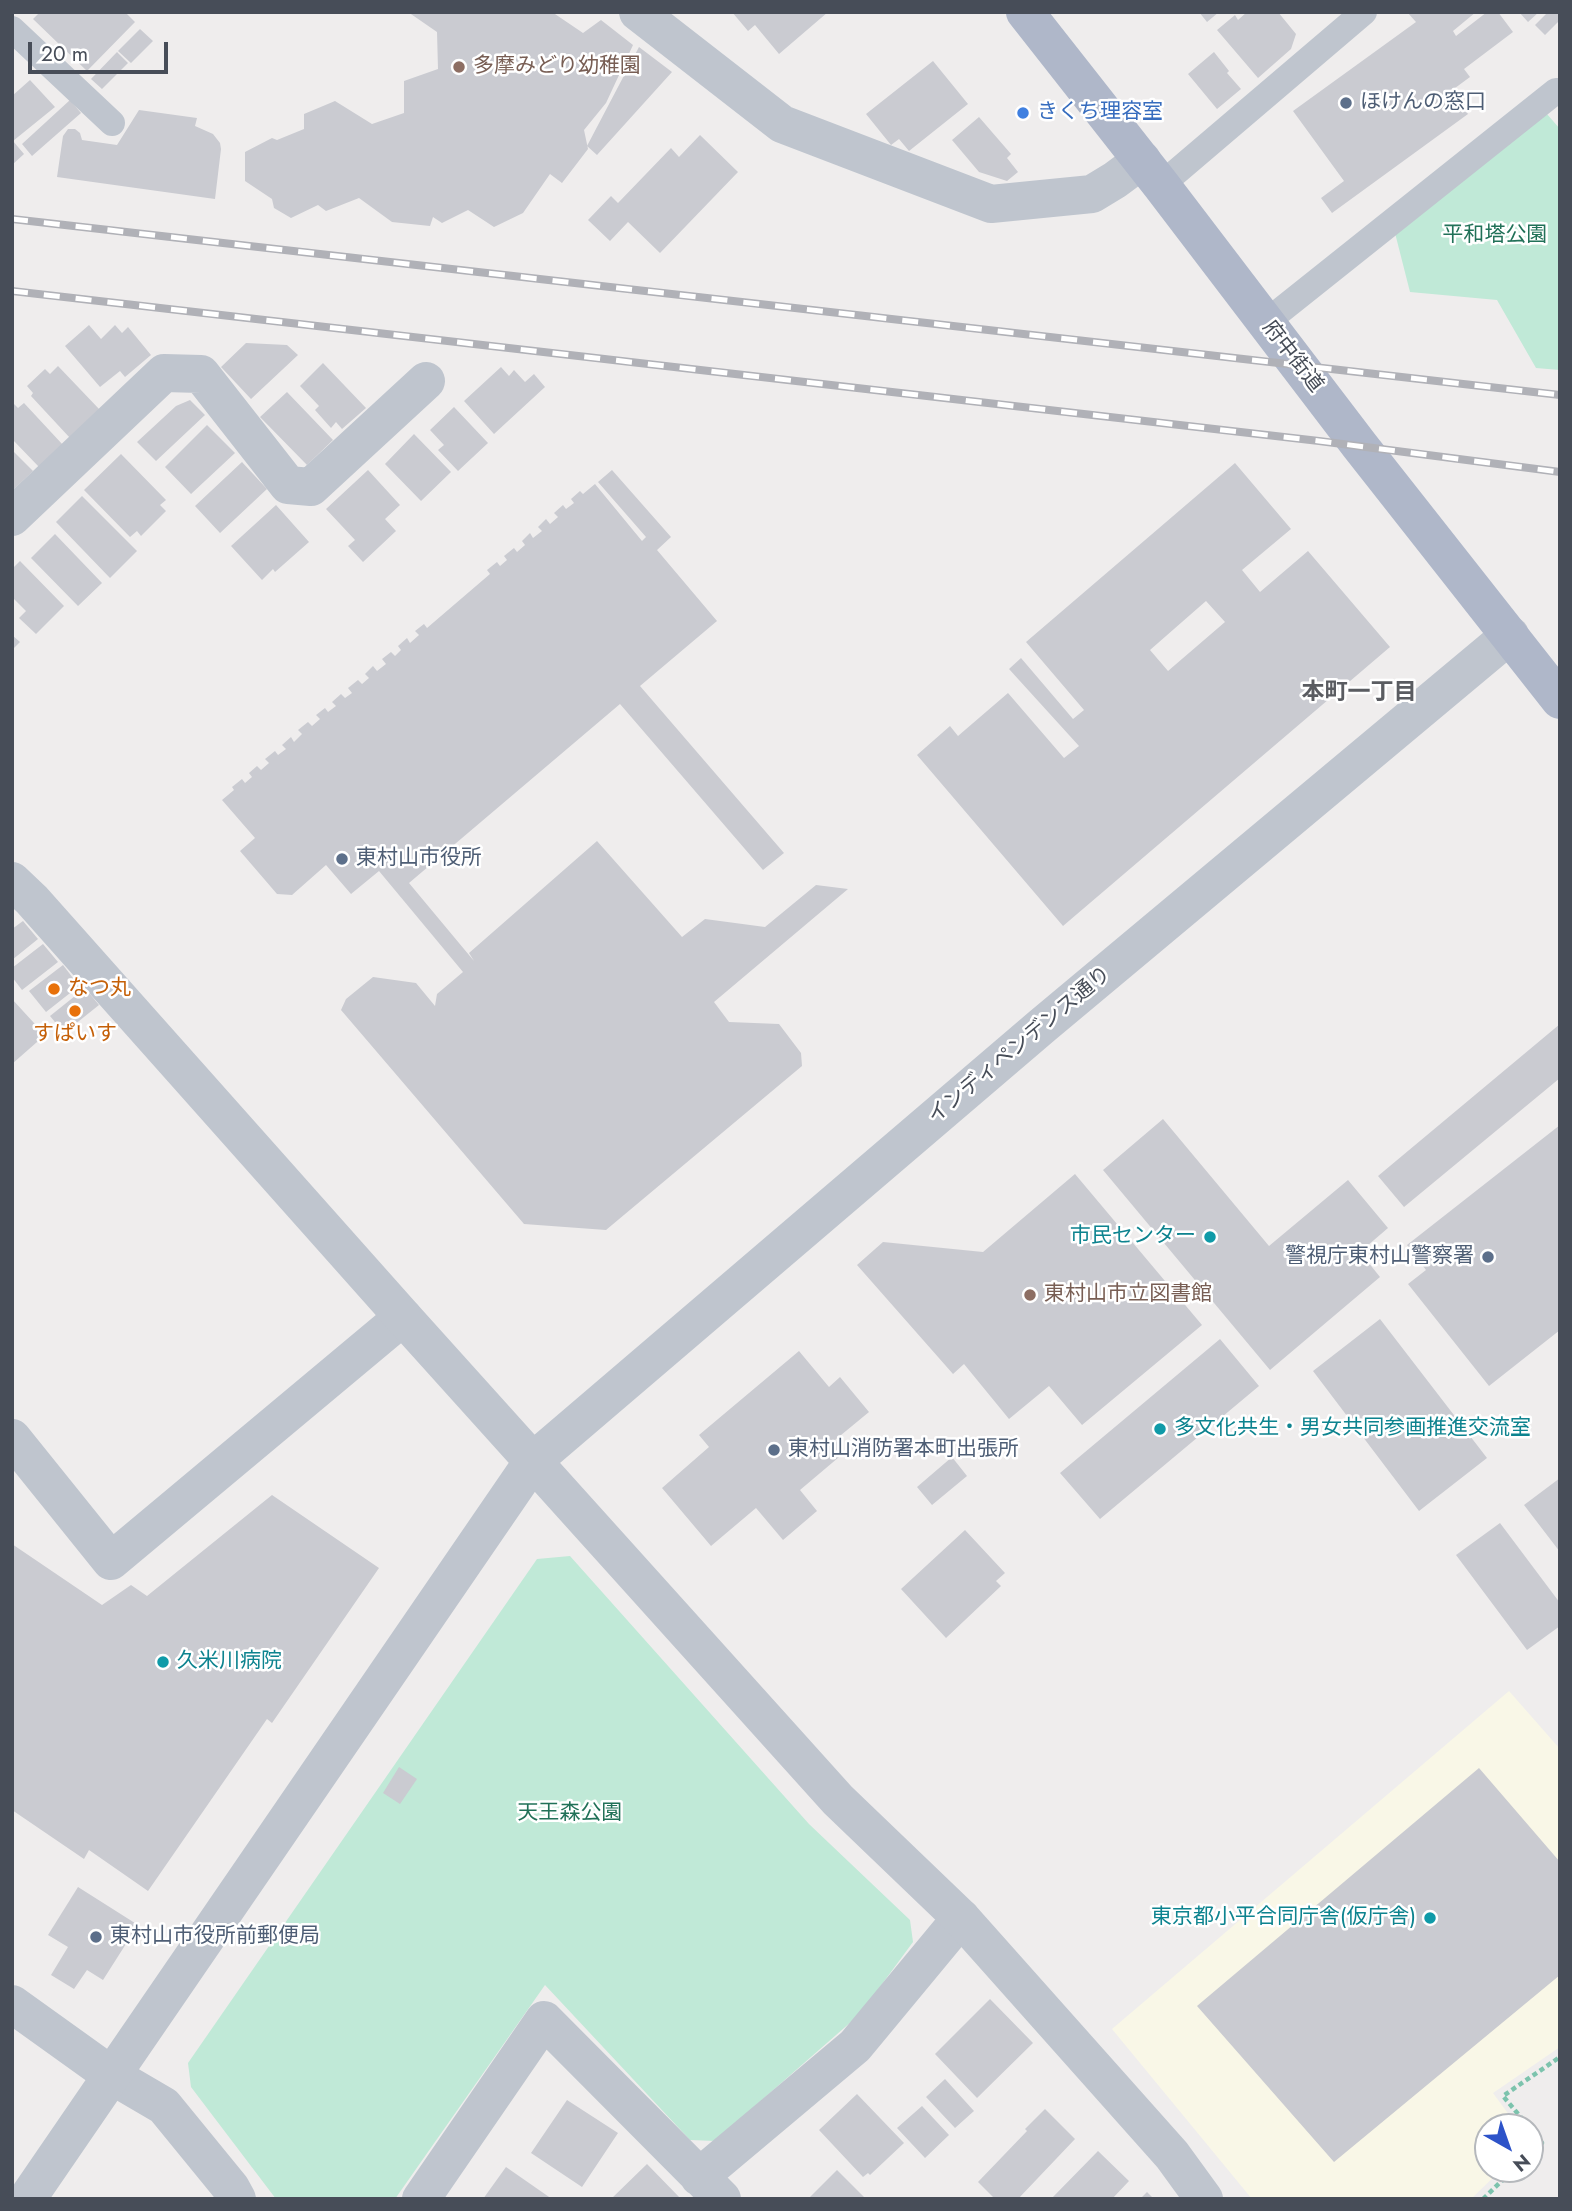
<!DOCTYPE html>
<meta charset="utf-8">
<style>
body{margin:0}
#map{position:relative;width:1572px;height:2211px;overflow:hidden;background:#efeded;font-family:Jost,sans-serif}
canvas{display:block}
.frame{position:absolute;inset:0;border:14px solid #474d58;pointer-events:none}
.north{position:absolute;left:1474px;top:2113px;width:70px;height:70px;box-sizing:border-box;background:#fff;border:2px solid #b5b8bc;border-radius:50%;rotate:140deg;font-size:19px;font-weight:700;line-height:28px;text-align:center;color:#474d58}
.north::after{content:'';display:block;margin:auto;width:24px;height:32px;background:#2d53c9;clip-path:polygon(50% 0,100% 100%,50% 72%,0 100%)}
.scale{position:absolute;left:28px;top:42px;width:140px;height:32px;box-sizing:border-box;border:4px solid #474d58;border-top:0;padding-left:9px;font-size:21px;line-height:24px;white-space:nowrap;color:#474d58;-webkit-text-stroke:5px #fff;paint-order:stroke}
</style>
<div id="map">
<canvas width="1572" height="2211"></canvas>
<div class="frame"></div>
<div class="north">N</div>
<div class="scale">20 m</div>
</div>
<script>
const ctx = document.querySelector('canvas').getContext('2d');
ctx.lineJoin = 'round';
function paint(path, color) { ctx.fillStyle = color; ctx.fill(path, 'evenodd'); }
const toPath = rows => new Path2D(rows.map(r => 'M' + r).join(''));
function stroke(path, color, width, dash) { ctx.strokeStyle = color; ctx.lineWidth = width; ctx.lineCap = dash ? 'butt' : 'round'; ctx.setLineDash(dash || []); ctx.stroke(path); }
function write(font, color, halo, rows, align = 'center') {
  ctx.font = font + ' Jost,"Noto Sans JP",sans-serif'; ctx.lineWidth = 5; ctx.setLineDash([]); ctx.textBaseline = 'middle'; ctx.strokeStyle = halo; ctx.fillStyle = color; for (const [text, x, y, turn = 0] of rows) {
    ctx.save(); ctx.translate(x, y); ctx.rotate((+turn || 0) * Math.PI / 180); ctx.textAlign = isNaN(turn) ? turn : align; if (halo) ctx.strokeText(text, 0, 0); ctx.fillText(text, 0, 0); ctx.restore();
  }
}
paint(toPath([
 [1509,1691,1560,1749,1560,2047,1493,2093,1518,2127,1488,2127,1488,2169,1502,2169,1471,2199,1252,2199,1112,2029]
]), '#f9f7e7');
paint(toPath([
 [1547,114,1560,129,1560,370,1536,368,1497,300,1410,292,1395,233],
 [570,1556,809,1824,910,1920,913,1942,860,2014,715,2141,690,2140,545,1985,395,2199,276,2199,191,2087,188,2063,537,1559]
]), '#c0e9d7');
paint(toPath([
 [40,12,125,12,135,22,87,71,33,19],
 [408,12,552,12,583,33,601,20,633,45,606,103,584,130,588,149,562,183,550,174,523,213,494,227,468,210,442,223,433,217,430,226,392,222,359,198,326,211,318,205,291,218,274,208,272,199,245,181,245,152,272,138,277,140,304,129,304,114,335,101,372,124,404,113,404,81,438,69,437,32],
 [732,12,828,12,779,54,755,25,748,31],
 [1199,12,1219,12,1207,22],
 [1247,12,1278,12,1296,34,1291,49,1258,78,1217,30,1235,15,1238,20],
 [1407,12,1476,12,1453,31,1456,36,1487,12,1498,12,1513,32,1464,69,1470,77,1451,91,1468,114,1332,213,1321,198,1344,181,1293,111,1416,22],
 [1519,12,1539,12,1528,22],
 [1548,12,1560,12,1560,20,1545,35,1535,25],
 [140,29,153,41,131,63,118,51],
 [639,47,672,72,597,155,587,146],
 [117,52,128,63,102,89,91,79],
 [1214,52,1229,71,1227,73,1241,89,1217,109,1188,74],
 [933,61,968,104,909,151,899,139,891,145,866,114],
 [30,80,55,107,13,141,24,154,12,165,12,96],
 [70,100,81,113,32,156,22,144],
 [139,110,197,118,195,126,213,134,220,143,221,149,215,199,57,177,63,136,68,129,75,129,80,133,82,140,117,145],
 [979,117,1011,154,1007,158,1018,172,1007,181,979,172,952,140],
 [700,135,738,172,660,253,628,222,610,241,588,220,611,196,618,203,671,148,679,157],
 [89,325,101,339,115,325,122,333,128,327,151,355,125,377,120,371,100,387,65,346],
 [246,343,287,345,298,355,251,399,221,367],
 [323,363,366,408,342,429,336,422,331,428,315,410,319,406,300,386],
 [58,366,100,410,70,438,31,396,33,393,27,386,45,369,50,374],
 [501,367,509,376,514,370,525,382,534,374,545,387,494,434,464,401],
 [287,392,333,440,307,465,260,417],
 [190,400,205,415,156,461,137,442,176,406],
 [24,403,63,445,39,467,12,439,12,406,14,404,18,408],
 [454,407,488,443,458,471,438,450,444,445,430,430],
 [207,425,235,453,191,494,165,467],
 [414,434,451,472,421,501,385,464],
 [12,450,33,471,12,491],
 [121,454,166,500,160,505,166,511,141,536,137,531,130,537,84,490],
 [242,462,267,489,220,533,195,506],
 [1235,463,1291,529,1242,570,1260,592,1308,551,1390,647,1063,926,917,755,950,726,958,736,1008,693,1064,758,1079,746,1009,669,1021,658,1073,719,1084,710,1026,642],
 [1206,601,1225,622,1168,671,1150,650],
 [368,470,400,505,385,519,396,531,363,562,348,546,355,540,326,509],
 [612,470,671,537,657,550,717,621,640,686,784,853,763,870,620,704,409,883,474,961,469,953,597,841,682,937,705,919,765,927,816,885,848,889,714,1002,729,1022,779,1024,801,1053,802,1066,606,1230,524,1224,341,1010,346,999,373,977,416,983,435,1006,437,994,463,972,379,871,351,894,326,865,292,895,277,894,240,851,255,838,222,800,234,790,232,787,242,779,245,783,252,777,249,773,257,766,261,770,269,763,265,759,275,751,278,755,286,749,282,745,291,737,294,742,302,734,298,730,308,722,312,726,320,719,316,715,325,708,328,712,336,706,332,702,341,694,345,698,352,693,348,688,358,680,362,684,369,678,365,674,373,666,377,671,386,664,382,659,391,652,395,656,401,650,398,646,407,638,410,643,419,635,415,631,424,624,427,628,490,574,487,570,497,562,500,566,507,560,504,556,514,548,517,552,525,545,522,541,530,533,533,538,542,531,538,527,546,519,550,524,558,517,554,513,563,505,566,509,574,503,571,499,580,491,583,494,595,484,642,541,646,537,598,482],
 [82,496,137,551,110,578,56,522],
 [276,505,309,542,275,572,273,569,262,580,231,546],
 [55,534,102,583,78,606,31,558],
 [20,561,64,606,36,634,19,618,26,611,12,597,12,569],
 [12,635,20,642,12,650],
 [23,921,38,939,12,960,12,929],
 [43,944,58,962,22,990,12,977,12,968],
 [63,965,79,986,46,1012,29,991],
 [85,988,99,1005,64,1033,50,1016],
 [12,999,45,1035,12,1064],
 [1560,1024,1560,1078,1404,1207,1378,1176],
 [1163,1119,1269,1246,1348,1180,1388,1228,1360,1252,1380,1277,1270,1370,1103,1170],
 [1560,1125,1560,1330,1489,1386,1408,1284,1426,1270,1407,1245],
 [1075,1174,1202,1325,1082,1425,1049,1386,1009,1419,964,1364,953,1374,857,1265,883,1242,983,1252],
 [1380,1319,1487,1458,1419,1511,1313,1371],
 [1220,1339,1259,1386,1100,1519,1060,1473],
 [799,1351,829,1387,840,1377,869,1412,835,1440,845,1452,800,1490,817,1511,783,1540,756,1508,711,1546,662,1488,709,1447,699,1435],
 [952,1457,967,1476,932,1505,917,1487],
 [1560,1478,1560,1552,1524,1505],
 [272,1495,379,1568,272,1723,267,1719,148,1891,89,1850,84,1859,12,1810,12,1544,102,1605,131,1585,147,1596],
 [1500,1523,1560,1603,1560,1626,1527,1650,1456,1555],
 [965,1530,1005,1573,996,1581,1001,1586,946,1638,901,1589],
 [399,1767,417,1779,400,1804,383,1793],
 [1479,1768,1560,1862,1560,1975,1334,2162,1197,2006],
 [78,1887,138,1925,103,1980,87,1970,74,1989,51,1975,68,1947,48,1935],
 [990,1999,1033,2043,977,2098,935,2054],
 [945,2079,974,2111,955,2128,926,2097],
 [857,2094,904,2143,870,2175,868,2173,863,2177,819,2130],
 [567,2100,618,2133,582,2187,531,2153],
 [922,2106,949,2135,925,2158,897,2128],
 [1045,2109,1075,2139,1018,2199,995,2199,978,2182,1027,2131,1025,2129],
 [1098,2151,1129,2181,1112,2199,1051,2199],
 [647,2164,681,2199,611,2199],
 [506,2167,552,2199,483,2199],
 [837,2170,866,2199,808,2199],
 [1147,2192,1154,2199,1140,2199]
]), '#cacbd1');
stroke(toPath([
 [1529,2127,1503,2096,1560,2057],
 [1530,2128,1542,2143,1530,2154],
 [1483,2199,1514,2169]
]), '#7cc3ad', 4.5, [5, 3.5]);
stroke(toPath([
 [12,29,112,123],
 [1161,185,1364,12],
 [1265,323,1556,91]
]), '#bfc5ce', 26);
stroke(toPath([
 [638,12,782,124,991,204,1092,194,1115,180,1142,160],
 [12,517,164,373,201,374,288,485,311,487,426,381],
 [12,1438,111,1561,403,1317],
 [111,2075,164,2106,231,2188,237,2199],
 [699,2177,855,2046,961,1918],
 [421,2199,544,2020,722,2199]
]), '#bfc5ce', 38);
stroke(toPath([
 [12,881,32,900,403,1317,838,1800,961,1918,1172,2155,1204,2199],
 [12,2004,111,2075],
 [27,2199,533,1461,1042,1026,1510,635]
]), '#bfc5ce', 38);
stroke(toPath([
 [1025,12,1161,185,1360,446,1560,700]
]), '#afb7c9', 38);
const rail = toPath([
 [12,219,1560,395],
 [12,291,1319,441,1560,472]
]);
stroke(rail, '#b0b1b7', 8);
stroke(rail, '#fff', 5, [16]);
for (const [x, y, r, color] of [
 [459,67,7,"#8d6e63"],
 [1346,103,7,"#5c6f8a"],
 [1023,113,7,"#3f7fe0"],
 [342,859,7,"#5c6f8a"],
 [54,989,7,"#e8710a"],
 [75,1011,7,"#e8710a"],
 [1210,1237,7,"#0f9aa8"],
 [1488,1257,7,"#5c6f8a"],
 [1030,1295,7,"#8d6e63"],
 [1160,1429,7,"#0f9aa8"],
 [774,1450,7,"#5c6f8a"],
 [163,1662,7,"#0f9aa8"],
 [1430,1918,7,"#0f9aa8"],
 [96,1937,7,"#5c6f8a"]
]) { const dot = new Path2D(); dot.arc(x, y, r, 0, 2 * Math.PI); ctx.fillStyle = color; ctx.fill(dot); stroke(dot, '#fff', 2.5); }
write('21px', '#785e54', '#fff', [
 ["多摩みどり幼稚園",473,67],
 ["東村山市立図書館",1044,1295]
], 'left');
write('21px', '#4e5e75', '#fff', [
 ["ほけんの窓口",1360,103],
 ["東村山市役所",356,859],
 ["警視庁東村山警察署",1474,1257,"right"],
 ["東村山消防署本町出張所",788,1450],
 ["東村山市役所前郵便局",110,1937]
], 'left');
write('21px', '#366cbe', '#fff', [
 ["きくち理容室",1037,113]
], 'left');
write('21px', '#217158', '#fff', [
 ["平和塔公園",1495,236],
 ["天王森公園",570,1814]
]);
write('21px', '#474d58', '#fff', [
 ["府中街道",1292,357,52],
 ["インディペンデンス通り",1020,1046,-40]
]);
write('21px', '#c56008', '#fff', [
 ["なつ丸",68,989],
 ["すぱいす",75,1035,"center"]
], 'left');
write('21px', '#0d838f', '#fff', [
 ["市民センター",1196,1237],
 ["多文化共生・男女共同参画推進交流室",1174,1429,"left"],
 ["久米川病院",177,1662,"left"],
 ["東京都小平合同庁舎(仮庁舎)",1416,1918]
], 'right');
write('bold 23px', '#5a5c61', '#fff', [
 ["本町一丁目",1359,693]
]);
</script>
